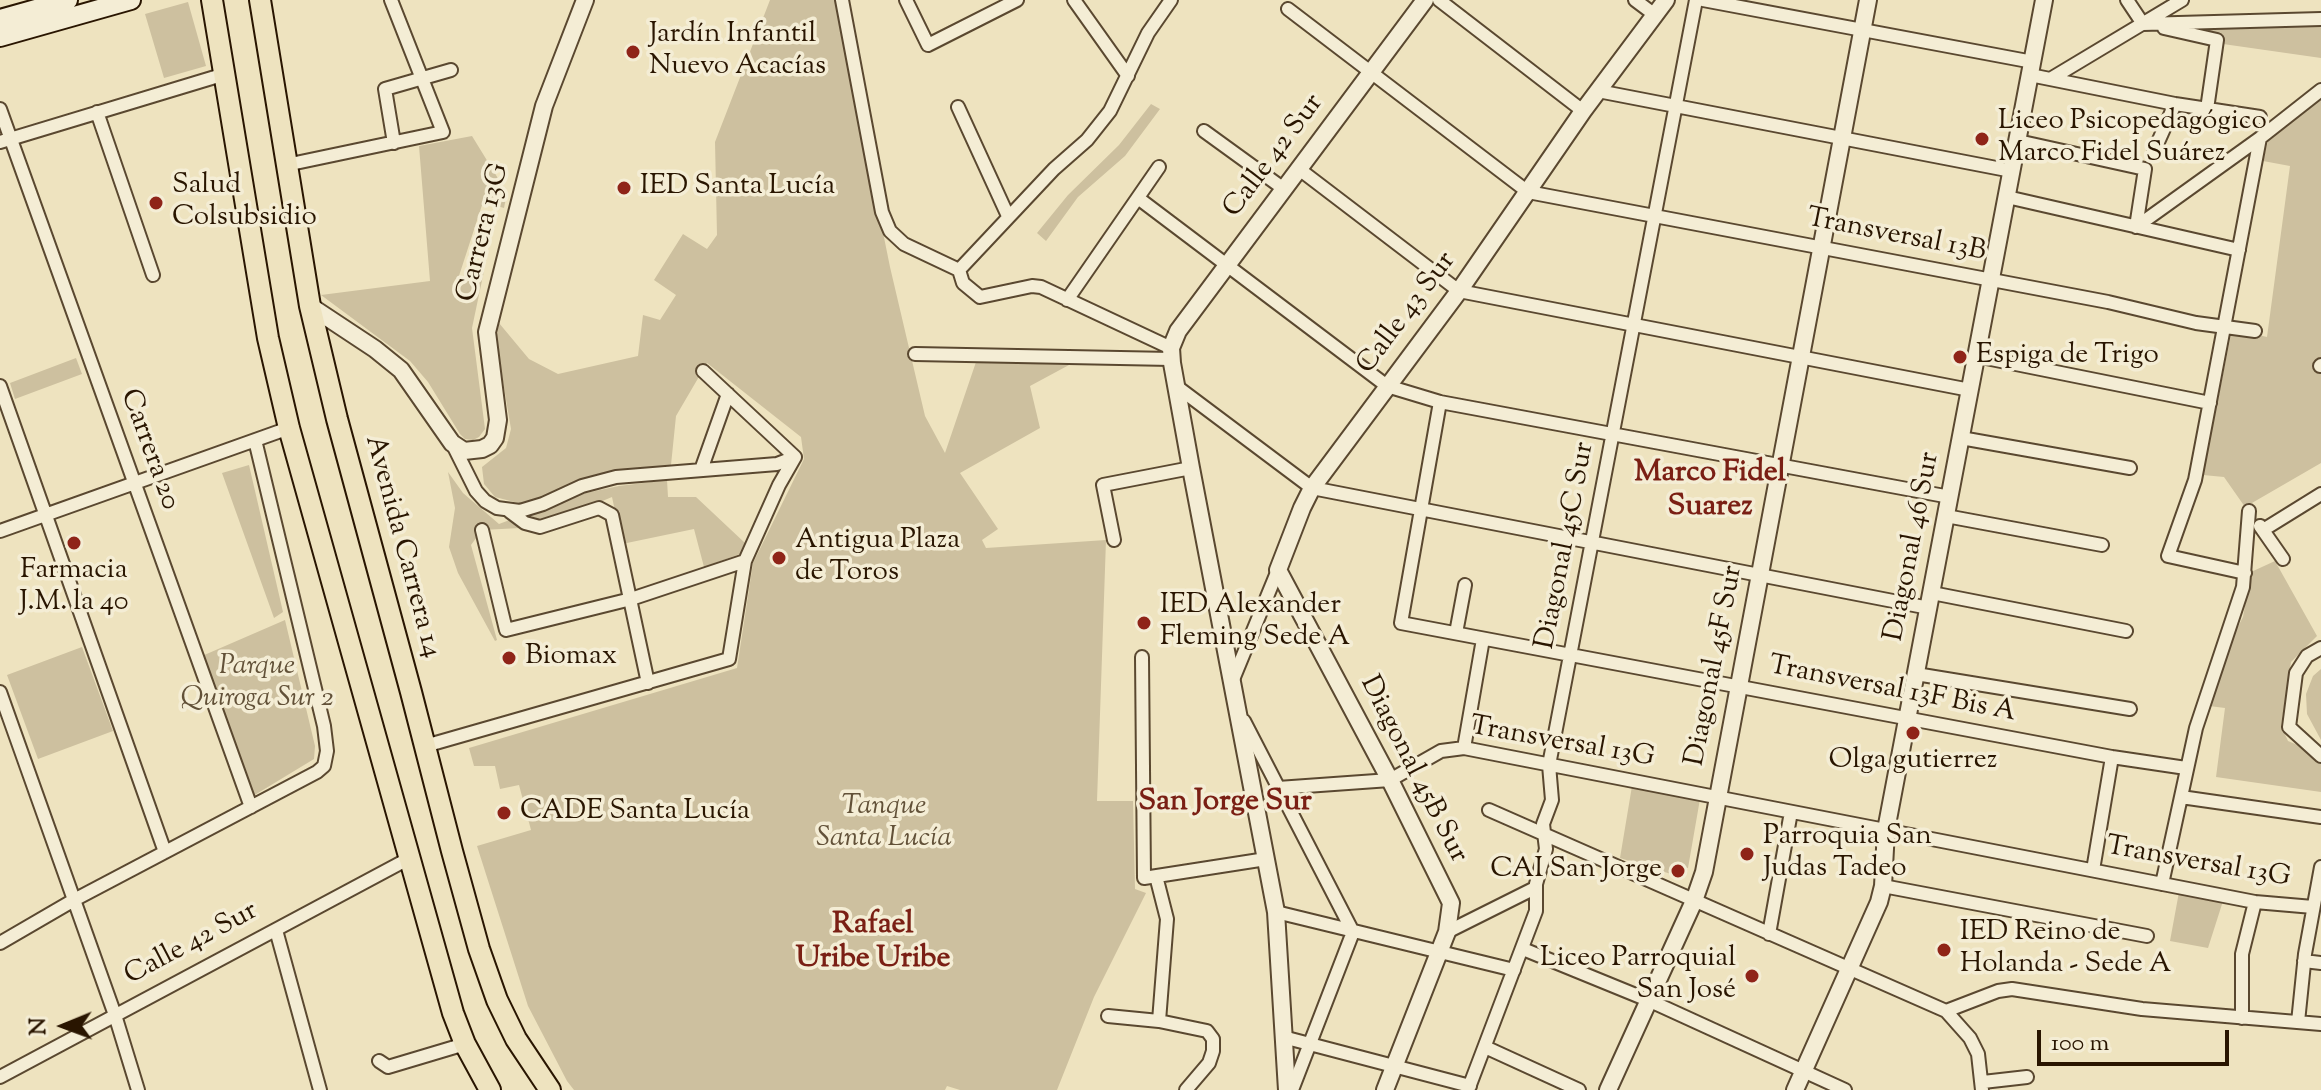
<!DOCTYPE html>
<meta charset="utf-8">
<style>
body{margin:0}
#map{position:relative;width:2321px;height:1090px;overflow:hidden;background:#eee3bf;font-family:"Sorts Mill Goudy",serif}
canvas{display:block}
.north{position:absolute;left:24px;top:986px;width:80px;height:80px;-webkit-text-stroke:6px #f4edd5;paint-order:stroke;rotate:269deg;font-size:22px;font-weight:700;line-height:32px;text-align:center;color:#291500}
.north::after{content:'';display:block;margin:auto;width:28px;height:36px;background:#291500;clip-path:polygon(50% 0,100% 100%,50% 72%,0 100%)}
.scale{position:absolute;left:2037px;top:1030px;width:192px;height:36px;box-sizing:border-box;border:4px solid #291500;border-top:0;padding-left:10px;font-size:24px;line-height:28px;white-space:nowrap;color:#291500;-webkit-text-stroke:6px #f4edd5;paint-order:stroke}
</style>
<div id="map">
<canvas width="2321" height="1090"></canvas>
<div class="north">N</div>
<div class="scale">100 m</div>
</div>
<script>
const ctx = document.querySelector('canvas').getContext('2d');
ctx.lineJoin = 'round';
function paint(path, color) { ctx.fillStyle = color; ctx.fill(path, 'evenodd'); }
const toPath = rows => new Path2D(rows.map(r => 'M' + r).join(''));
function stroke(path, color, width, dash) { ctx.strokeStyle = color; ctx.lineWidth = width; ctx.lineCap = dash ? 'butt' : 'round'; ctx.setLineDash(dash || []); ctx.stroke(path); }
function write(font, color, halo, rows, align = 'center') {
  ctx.font = font + ' "Sorts Mill Goudy",serif'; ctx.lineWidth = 7; ctx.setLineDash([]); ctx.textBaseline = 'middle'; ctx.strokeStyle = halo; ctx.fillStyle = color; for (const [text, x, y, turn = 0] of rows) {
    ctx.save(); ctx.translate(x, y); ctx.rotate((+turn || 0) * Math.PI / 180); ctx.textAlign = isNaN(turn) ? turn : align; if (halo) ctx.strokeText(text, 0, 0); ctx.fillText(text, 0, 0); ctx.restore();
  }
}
paint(toPath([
 [770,0,836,0,890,267,925,416,945,453,976,362,1069,365,1030,386,1040,428,960,473,998,529,982,540,986,548,1106,540,1097,801,1133,801,1135,889,1146,893,1094,997,1057,1090,960,1090,947,1086,945,1090,574,1090,567,1081,528,1006,477,846,531,830,519,785,500,789,495,766,474,766,469,748,737,668,753,563,804,459,801,437,707,363,676,416,671,465,597,474,526,505,495,497,484,484,482,467,506,448,511,429,496,340,499,323,529,359,558,374,638,356,643,315,660,320,676,295,654,280,683,234,707,249,717,235,715,142],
 [188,2,206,66,164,78,145,14],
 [2321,22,2321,58,2223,44,2223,35,2176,27],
 [2321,97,2321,463,2245,507,2224,477,2203,475,2232,329,2267,337,2290,166,2263,161,2268,141],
 [1151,104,1160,109,1125,156,1078,197,1046,241,1037,233,1068,195,1119,145],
 [472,136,507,193,504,208,483,202,457,282,484,271,472,328,485,429,479,437,473,440,465,439,460,434,428,382,410,361,321,295,430,281,419,146],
 [76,358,82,374,15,399,10,383],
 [249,465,283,612,274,618,222,473],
 [448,472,463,493,499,524,576,495,619,486,667,480,668,497,696,497,745,543,740,554,704,567,694,529,622,544,612,497,540,527,482,530,471,545,497,640,495,641,458,573,449,547,455,508],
 [2275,561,2317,636,2291,662,2281,726,2288,741,2300,746,2321,764,2321,792,2216,777,2225,708,2209,706,2227,648,2243,617,2251,572],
 [285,620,315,746,314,759,253,796,202,656],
 [82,647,113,731,38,759,7,675],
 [2321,669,2321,740,2307,714,2306,694,2313,676],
 [1632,786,1700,799,1688,868,1673,866,1671,874,1620,858],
 [2179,892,2223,901,2208,948,2170,941]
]), '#cdc09f');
const minor = toPath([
 [842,0,882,212,890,231,904,244,959,270,963,283,980,297,1032,286,1041,287,1171,348],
 [906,0,928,45,1017,0],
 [1074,0,1128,76],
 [1439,0,1583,111],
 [1635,0,1655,15],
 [1703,0,2033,62],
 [2127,0,2143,24],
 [1288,9,1528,192,2108,302,2196,323,2255,331],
 [2143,24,2321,19],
 [2164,28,2217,40,2207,109],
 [2030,75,2175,104,2260,117],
 [2052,78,2182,0],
 [1598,91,2012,171],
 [958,107,1008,216],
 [0,109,251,807],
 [97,112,153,275],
 [1204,131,1284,189],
 [2018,141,2145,169,2136,227],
 [0,142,225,74],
 [394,143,385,89,451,70],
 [2154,151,2175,104],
 [286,165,443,132,391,0],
 [1299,169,1459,291,1970,390],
 [2007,197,2239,250],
 [1138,198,1387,386,1440,402,1950,497],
 [2136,227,2260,138,2321,90],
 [959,270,1054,169,1087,140,1110,111,1148,33,1171,0],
 [1067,300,1159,167],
 [915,354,1171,359],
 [1976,356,2210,403],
 [2320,366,2321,365],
 [703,371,795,457],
 [0,386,165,852],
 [1176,386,1312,488,1929,608],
 [1440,402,1401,623,2112,757,2186,768],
 [1961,438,2130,468],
 [453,445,476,491,485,501,497,508,520,511,543,504,582,486,616,477,777,464,795,457],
 [701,470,728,394],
 [509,511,525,523,540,527,599,508,612,515,648,683],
 [1946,516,2102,545],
 [2260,526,2283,559],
 [482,530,506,630,631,599,745,561],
 [2263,530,2321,494],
 [0,531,289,428],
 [1114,540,1103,485,1191,468],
 [2245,573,2168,556,2195,480,2260,138],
 [1932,593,2126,631],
 [1456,633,1465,585],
 [2321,648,2307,656,2296,673,2289,727,2321,756],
 [1142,657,1144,878,1266,859],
 [1916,674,2130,709],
 [1232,682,1278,570],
 [0,692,115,1015,138,1090],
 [1244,721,1353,932,1292,1090],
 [425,746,729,659,745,561,779,485,795,457],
 [1464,748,1483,639],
 [1278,788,1390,780,1441,751,1464,748,2255,902,2313,907],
 [2181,797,2321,817],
 [1489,810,1946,1011,1970,1038,1978,1054,1982,1090],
 [2093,870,2112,757],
 [1156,876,1167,919,1159,1021],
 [2162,884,2196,728,2243,587,2249,511],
 [1883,886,2147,936],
 [1276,912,1514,970],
 [276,930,320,1090],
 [1447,932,1535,888],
 [1769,934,1791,812],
 [0,943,74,900,317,772,324,766,327,751,324,726,255,440],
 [1523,949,1648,1000,1845,1090],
 [2304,961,2321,963],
 [1946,1011,1998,991,2012,989,2142,1009,2321,1024],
 [1108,1016,1159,1021,1207,1031,1213,1039,1213,1051,1209,1063,1186,1090],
 [2242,1018,2242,954,2255,902],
 [2298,1022,2305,954,2321,867],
 [1283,1037,1470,1086],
 [1485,1047,1579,1090],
 [379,1061,388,1067,465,1044],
 [0,1077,408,859],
 [1983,1082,2027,1077],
 [1468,1090,1536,911,1536,884,1546,849,1543,824,1552,800,1549,765,1696,0]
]);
const tertiary = toPath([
 [310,306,375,349,401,370,452,443,464,451,482,449,490,445,495,438,498,420,487,332,544,106,585,0],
 [1287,1090,1276,912,1191,468,1172,363,1171,348,1178,331,1425,0],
 [1385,1090,1447,932,1451,903,1390,780,1278,570,1302,508,1312,488,1459,291,1583,111,1666,0],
 [1608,1090,1694,901,1704,872,1868,0],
 [1795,1090,1879,902,1883,886,1886,830,2044,0]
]);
const secondary = toPath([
 [0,19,68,0],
 [0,37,131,0]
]);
const primary = toPath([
 [212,0,268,338,289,428,453,1013,465,1044,490,1090],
 [260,0,310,306,337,419,411,692,452,851,479,949,497,1000,516,1039,550,1090]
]);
stroke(minor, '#5a4830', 16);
stroke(tertiary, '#5a4830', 20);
stroke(secondary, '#291500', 22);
stroke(primary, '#291500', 24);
stroke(minor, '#f4edd5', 12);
stroke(tertiary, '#f4edd5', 16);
stroke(secondary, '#f4edd5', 18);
stroke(primary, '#eee3bf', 20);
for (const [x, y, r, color] of [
 [633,52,8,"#8f2418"],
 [1982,139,8,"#8f2418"],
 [624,188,8,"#8f2418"],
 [156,203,8,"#8f2418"],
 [1960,357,8,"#8f2418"],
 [74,543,8,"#8f2418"],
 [779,558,8,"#8f2418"],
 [1144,623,8,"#8f2418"],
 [509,658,8,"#8f2418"],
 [1913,733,8,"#8f2418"],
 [504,813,8,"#8f2418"],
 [1747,854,8,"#8f2418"],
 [1678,871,8,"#8f2418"],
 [1944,950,8,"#8f2418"],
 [1752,976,8,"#8f2418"]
]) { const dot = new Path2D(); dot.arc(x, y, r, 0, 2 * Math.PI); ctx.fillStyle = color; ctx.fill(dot); stroke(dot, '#f4edd5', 3); }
write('28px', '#291500', '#f4edd5', [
 ["Jardín Infantil",649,36],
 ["Nuevo Acacías",649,68],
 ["Liceo Psicopedagógico",1998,123],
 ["Marco Fidel Suárez",1998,155],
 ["Salud",172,187],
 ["Colsubsidio",172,219],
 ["IED Santa Lucía",640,188],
 ["Espiga de Trigo",1976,357],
 ["Antigua Plaza",795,542],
 ["de Toros",795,574],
 ["Farmacia",74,572,"center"],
 ["J.M. la 40",74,604,"center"],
 ["IED Alexander",1160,607],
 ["Fleming Sede A",1160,639],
 ["Biomax",525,658],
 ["Olga gutierrez",1913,762,"center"],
 ["CADE Santa Lucía",520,813],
 ["Parroquia San",1763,838],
 ["Judas Tadeo",1763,870],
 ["CAI San Jorge",1662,871,"right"],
 ["IED Reino de",1960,934],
 ["Holanda - Sede A",1960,966],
 ["Liceo Parroquial",1736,960,"right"],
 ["San José",1736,992,"right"]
], 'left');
write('28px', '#291500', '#f4edd5', [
 ["Calle 42 Sur",1275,157,-53],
 ["Carrera 13G",485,233,-76],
 ["Transversal 13B",1896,237,11],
 ["Calle 43 Sur",1408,314,-53],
 ["Carrera 20",148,450,70],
 ["Diagonal 45C Sur",1567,546,-79],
 ["Avenida Carrera 14",401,547,75],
 ["Diagonal 46 Sur",1914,547,-79],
 ["Diagonal 45F Sur",1716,666,-79],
 ["Transversal 13F Bis A",1892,691,11],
 ["Transversal 13G",1562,744,10],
 ["Diagonal 45B Sur",1412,770,63],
 ["Transversal 13G",2198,864,10],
 ["Calle 42 Sur",192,945,-28]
]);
write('italic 28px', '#625138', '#f4edd5', [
 ["Parque",257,668],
 ["Quiroga Sur 2",257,700],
 ["Tanque",884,808],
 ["Santa Lucía",884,840]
]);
write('bold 30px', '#7a1f14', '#f4edd5', [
 ["Marco Fidel",1710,475],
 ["Suarez",1710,509],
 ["San Jorge Sur",1225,804],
 ["Rafael",873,927],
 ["Uribe Uribe",873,961]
]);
</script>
